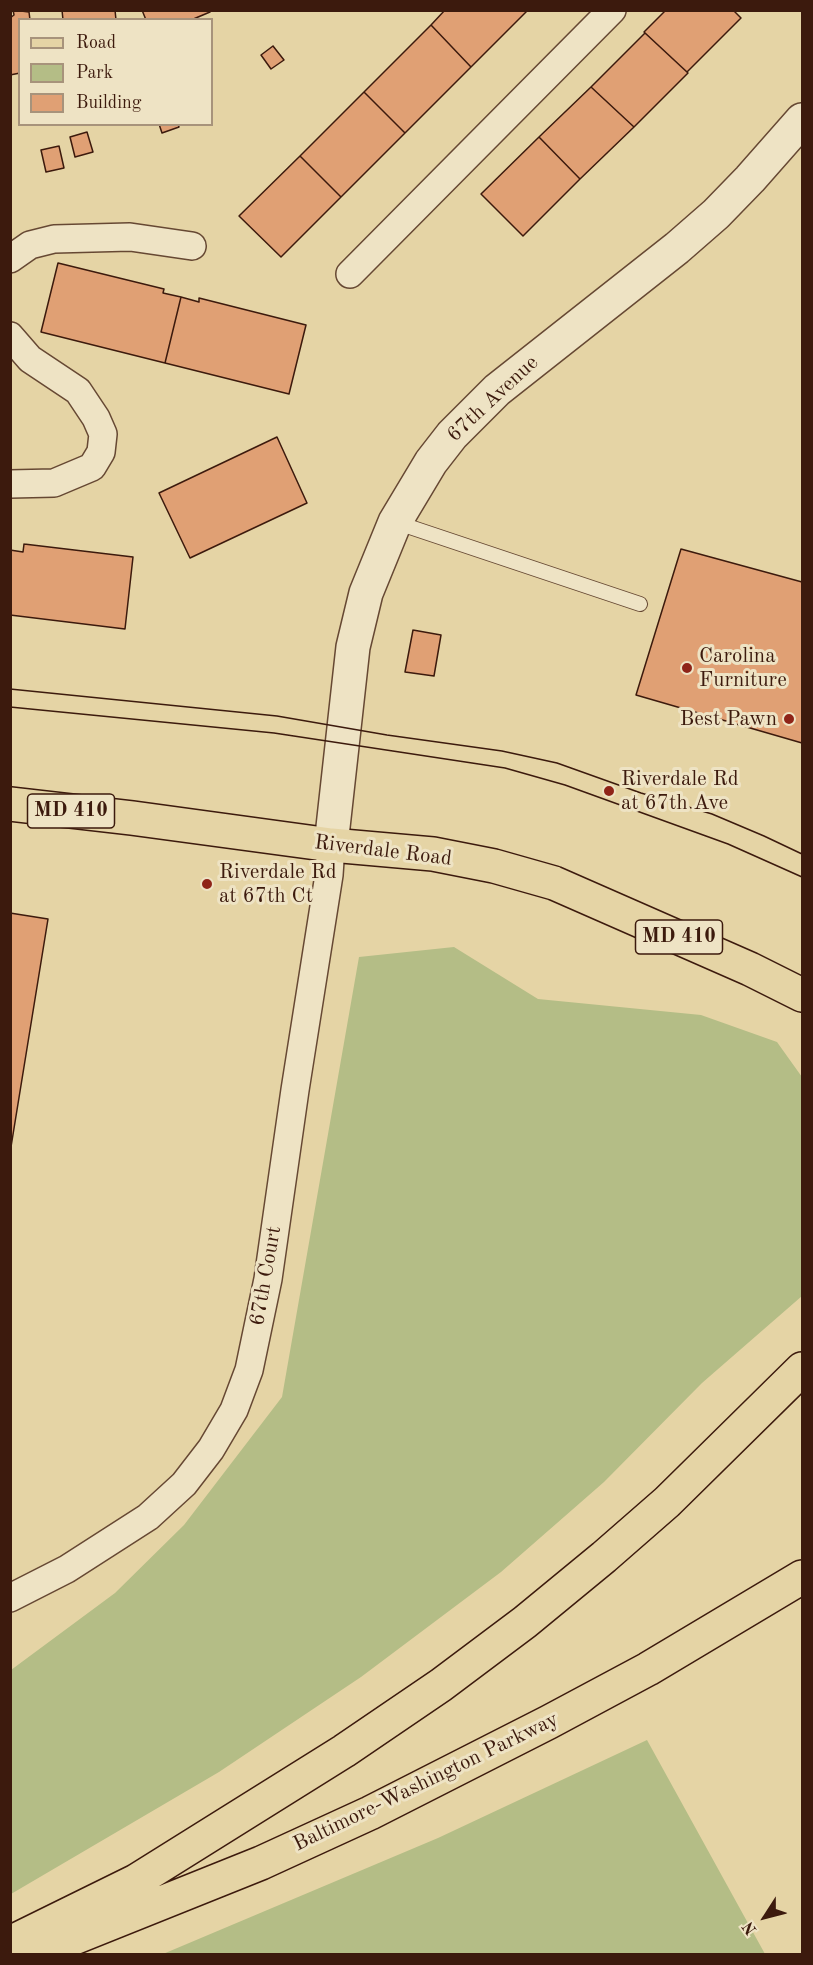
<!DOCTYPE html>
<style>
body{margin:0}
#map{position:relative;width:813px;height:1965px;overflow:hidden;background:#e5d4a5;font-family:"Old Standard TT",serif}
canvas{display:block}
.frame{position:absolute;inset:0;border:12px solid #3c1a0d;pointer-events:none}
.legend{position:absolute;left:18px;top:18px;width:195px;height:108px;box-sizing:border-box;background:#eee3c4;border:2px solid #a7937b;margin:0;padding:8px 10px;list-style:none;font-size:18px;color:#3c1a0d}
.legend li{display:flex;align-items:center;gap:12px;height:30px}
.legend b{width:30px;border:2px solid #a7937b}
.north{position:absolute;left:735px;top:1887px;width:60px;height:60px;-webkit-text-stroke:4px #eee3c4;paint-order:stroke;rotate:234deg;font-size:16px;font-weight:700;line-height:24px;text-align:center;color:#3c1a0d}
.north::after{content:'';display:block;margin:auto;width:21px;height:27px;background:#3c1a0d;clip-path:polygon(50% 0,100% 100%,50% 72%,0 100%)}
</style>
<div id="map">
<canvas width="813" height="1965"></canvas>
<div class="frame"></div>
<ul class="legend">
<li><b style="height:8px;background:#e5d4a5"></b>Road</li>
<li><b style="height:16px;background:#b4bd86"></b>Park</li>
<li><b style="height:16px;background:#e0a074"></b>Building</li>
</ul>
<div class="north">N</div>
</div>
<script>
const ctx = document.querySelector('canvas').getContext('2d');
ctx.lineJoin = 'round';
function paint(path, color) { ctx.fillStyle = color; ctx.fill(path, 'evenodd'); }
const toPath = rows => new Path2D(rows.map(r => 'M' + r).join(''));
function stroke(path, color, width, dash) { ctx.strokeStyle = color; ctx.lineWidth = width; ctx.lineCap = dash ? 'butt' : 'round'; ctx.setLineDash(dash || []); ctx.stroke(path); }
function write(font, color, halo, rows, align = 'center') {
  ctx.font = font + ' "Old Standard TT",serif'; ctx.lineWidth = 6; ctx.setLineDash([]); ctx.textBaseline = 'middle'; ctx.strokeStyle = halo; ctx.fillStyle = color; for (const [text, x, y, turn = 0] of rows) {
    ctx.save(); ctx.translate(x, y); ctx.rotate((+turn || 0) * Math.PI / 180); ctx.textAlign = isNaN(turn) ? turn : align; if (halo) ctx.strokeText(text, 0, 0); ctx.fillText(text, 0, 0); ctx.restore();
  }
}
paint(toPath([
 [454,947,538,999,701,1015,777,1042,802,1077,802,1296,702,1383,604,1482,501,1572,361,1677,219,1772,11,1894,11,1670,115,1593,184,1525,282,1397,359,957],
 [647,1740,765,1954,163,1954,438,1838]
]), '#b4bd86');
const building = toPath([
 [13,10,29,12,30,20,20,20,20,73,10,75,10,18,14,15,13,10],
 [62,10,115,10,116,20,63,20,62,10],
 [142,10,210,10,210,12,191,20,146,20,142,10],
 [445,10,528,10,471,67,431,25,445,10],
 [666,10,733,10,741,18,687,72,644,32,666,10],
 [431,25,471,67,405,133,364,92,431,25],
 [645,33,688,73,634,127,591,87,645,33],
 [273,46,284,60,271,69,261,55,273,46],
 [591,87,634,127,580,179,539,137,591,87],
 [364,92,405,133,341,197,300,156,364,92],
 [159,124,178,124,179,127,162,133,159,124],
 [87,132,93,152,75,157,70,137,87,132],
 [539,137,580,179,523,236,481,194,539,137],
 [59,146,64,168,46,172,41,150,59,146],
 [300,156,341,197,281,257,239,216,300,156],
 [58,263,164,289,163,293,181,297,165,363,41,332,58,263],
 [181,297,199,302,199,298,306,325,289,394,165,363,181,297],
 [277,437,307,503,190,558,159,493,277,437],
 [24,544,133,557,125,629,10,615,10,550,23,552,24,544],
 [681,549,802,582,802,743,636,695,681,549],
 [413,630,441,635,434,676,405,672,413,630],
 [10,913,48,919,10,1153,10,913]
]);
paint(building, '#e0a074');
stroke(building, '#3c1a0d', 1.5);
const service = toPath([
 [395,522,640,604]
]);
const minor = toPath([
 [10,259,30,245,54,239,130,237,192,246],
 [350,274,612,10],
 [10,336,30,359,78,391,96,418,103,434,101,452,92,467,54,483,10,484],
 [10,1598,67,1569,148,1517,184,1484,211,1449,234,1410,249,1370,268,1279,295,1090,329,875,331,845]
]);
const tertiary = toPath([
 [331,845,353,647,366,593,395,522,431,462,452,435,497,390,677,248,716,214,750,179,802,120]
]);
const primary = toPath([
 [10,804,132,818,331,845,433,854,494,866,554,883,750,969,802,995]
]);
const motorway = toPath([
 [10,1943,136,1881,344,1751,441,1685,525,1622,604,1557,667,1502,802,1369],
 [34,1954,261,1863,370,1813,549,1722,648,1669,802,1577]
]);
stroke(service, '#664833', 16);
stroke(minor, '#664833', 30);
stroke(tertiary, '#664833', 36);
stroke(primary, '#3c1a0d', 36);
stroke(motorway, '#3c1a0d', 36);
stroke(service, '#eee3c4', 14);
stroke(minor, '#eee3c4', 27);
stroke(tertiary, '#eee3c4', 33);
stroke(primary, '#e5d4a5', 33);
stroke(motorway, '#e5d4a5', 33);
stroke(toPath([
 [10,689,277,716,387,735,502,751,557,763,641,793,712,814,764,836,802,854],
 [10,707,274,733,505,768,565,785,728,844,802,877]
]), '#3c1a0d', 1.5);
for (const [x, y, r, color] of [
 [687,668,6,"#8f2418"],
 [789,719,6,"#8f2418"],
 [609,791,6,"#8f2418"],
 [207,884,6,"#8f2418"]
]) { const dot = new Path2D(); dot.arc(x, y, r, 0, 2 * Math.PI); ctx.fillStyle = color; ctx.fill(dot); stroke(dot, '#eee3c4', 2); }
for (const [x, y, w] of [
 [71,811,87],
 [679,937,87]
]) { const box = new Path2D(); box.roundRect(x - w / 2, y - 17, w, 34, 4.5); ctx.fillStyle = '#eee3c4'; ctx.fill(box); stroke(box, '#3c1a0d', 1.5); }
write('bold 20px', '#3c1a0d', null, [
 ["MD 410",71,811],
 ["MD 410",679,937]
]);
write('21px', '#3c1a0d', '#eee3c4', [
 ["67th Avenue",493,399,-43],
 ["Riverdale Road",383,851,7],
 ["67th Court",266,1276,-80],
 ["Baltimore-Washington Parkway",426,1782,-26]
]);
write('21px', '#3c1a0d', '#eee3c4', [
 ["Carolina",699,656],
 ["Furniture",699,680],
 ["Best Pawn",777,719,"right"],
 ["Riverdale Rd",621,779],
 ["at 67th Ave",621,803],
 ["Riverdale Rd",219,872],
 ["at 67th Ct",219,896]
], 'left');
</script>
